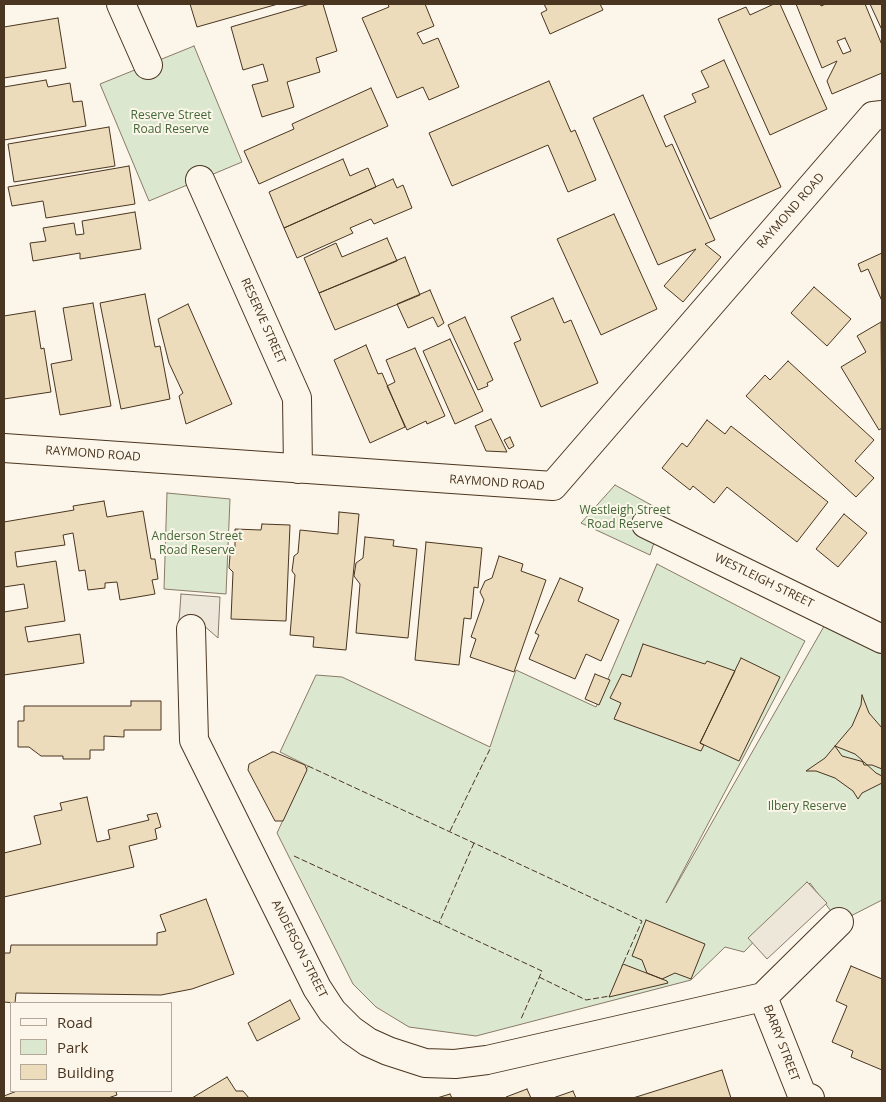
<!DOCTYPE html>
<style>
body{margin:0}
#map{position:relative;width:886px;height:1102px;overflow:hidden;background:#fbf6e9;font-family:"Open Sans",sans-serif}
canvas{display:block}
.frame{position:absolute;inset:0;border:5px solid #4a3520;pointer-events:none}
.legend{position:absolute;left:10px;top:1002px;width:162px;height:90px;box-sizing:border-box;background:#fbf6e9;border:1px solid #b4a999;margin:0;padding:6px 9px;list-style:none;font-size:15px;color:#4a3520}
.legend li{display:flex;align-items:center;gap:10px;height:25px}
.legend b{width:25px;border:1px solid #b4a999}
</style>
<div id="map">
<canvas width="886" height="1102"></canvas>
<div class="frame"></div>
<ul class="legend">
<li><b style="height:6px;background:#fbf6e9"></b>Road</li>
<li><b style="height:14px;background:#dce7d0"></b>Park</li>
<li><b style="height:14px;background:#ecdcbc"></b>Building</li>
</ul>
</div>
<script>
const ctx = document.querySelector('canvas').getContext('2d');
ctx.lineJoin = 'round';
function paint(path, color) { ctx.fillStyle = color; ctx.fill(path, 'evenodd'); }
const toPath = rows => new Path2D(rows.map(r => 'M' + r).join(''));
function stroke(path, color, width, dash) { ctx.strokeStyle = color; ctx.lineWidth = width; ctx.lineCap = dash ? 'butt' : 'round'; ctx.setLineDash(dash || []); ctx.stroke(path); }
function write(font, color, halo, rows, align = 'center') {
  ctx.font = font + ' "Open Sans",sans-serif'; ctx.lineWidth = 4; ctx.setLineDash([]); ctx.textBaseline = 'middle'; ctx.strokeStyle = halo; ctx.fillStyle = color; for (const [text, x, y, turn = 0] of rows) {
    ctx.save(); ctx.translate(x, y); ctx.rotate((+turn || 0) * Math.PI / 180); ctx.textAlign = isNaN(turn) ? turn : align; if (halo) ctx.strokeText(text, 0, 0); ctx.fillText(text, 0, 0); ctx.restore();
  }
}
const green = toPath([
 [194,46,242,162,149,201,100,84,194,46],
 [615,485,664,512,650,555,581,523,615,485],
 [167,493,230,499,226,594,164,589,167,493],
 [657,564,805,641,666,903,831,614,882,639,882,900,839,922,810,883,744,952,725,947,691,980,476,1036,409,1027,376,1007,353,984,277,833,308,766,280,752,316,675,342,677,490,747,516,670,596,707,657,564]
]);
paint(green, '#dce7d0');
stroke(green, '#887966', 1);
const parking = toPath([
 [181,594,220,597,218,638,202,624,179,622,181,594],
 [807,882,827,903,767,959,748,938,807,882]
]);
paint(parking, '#ede7d9');
stroke(parking, '#887966', 1);
const building = toPath([
 [190,4,278,4,197,27,190,4],
 [310,4,323,4,337,51,316,58,320,72,287,82,294,107,262,117,252,85,268,81,263,64,243,70,231,27,310,4],
 [388,4,425,4,434,26,417,33,423,44,438,38,459,87,429,100,423,87,397,98,362,18,389,7,388,4],
 [544,4,600,4,603,10,550,34,541,13,547,10,544,4],
 [774,4,780,4,827,109,770,135,718,19,746,7,750,15,774,4],
 [796,4,820,4,821,6,826,4,865,4,882,45,882,73,832,94,827,81,837,61,822,68,796,4],
 [845,38,851,51,843,54,837,41,845,38],
 [870,4,882,4,882,30,870,4],
 [58,18,66,68,4,78,4,27,58,18],
 [724,60,781,187,710,219,664,116,696,102,692,94,709,87,701,71,724,60],
 [46,80,48,87,70,83,73,102,82,101,86,126,4,140,4,87,46,80],
 [549,81,571,132,575,130,596,180,568,192,548,145,452,186,429,133,549,81],
 [371,88,388,126,259,184,244,151,294,129,292,124,371,88],
 [643,95,666,147,672,144,715,240,705,244,721,257,683,302,664,286,696,249,658,265,593,118,643,95],
 [109,127,115,166,14,182,8,144,109,127],
 [343,159,350,176,368,168,376,187,284,228,269,192,343,159],
 [129,166,135,204,46,218,43,201,12,206,8,187,129,166],
 [393,179,397,188,403,185,412,208,374,224,371,219,350,228,353,233,297,258,284,228,393,179],
 [135,212,141,249,80,259,80,253,33,261,30,243,46,241,43,228,74,223,76,235,84,234,82,221,135,212],
 [614,214,657,309,601,335,557,239,614,214],
 [387,238,397,261,319,293,304,258,336,243,342,257,387,238],
 [882,253,882,301,868,269,861,272,858,264,882,253],
 [405,257,420,295,335,330,319,293,405,257],
 [814,287,851,319,827,346,791,313,814,287],
 [430,290,444,323,438,327,433,317,408,328,397,304,430,290],
 [145,294,155,347,160,346,170,399,121,409,100,303,145,294],
 [553,298,564,323,571,320,598,383,541,407,514,343,521,340,511,317,553,298],
 [93,303,111,406,60,415,51,364,72,360,63,308,93,303],
 [188,304,232,404,186,424,179,396,183,393,169,363,158,319,188,304],
 [35,311,41,349,44,348,51,392,4,399,4,316,35,311],
 [465,317,493,380,487,383,488,386,478,390,448,325,465,317],
 [881,322,882,428,879,430,841,367,866,352,857,336,881,322],
 [450,339,483,411,455,424,423,351,450,339],
 [366,345,378,374,382,373,405,427,370,443,334,360,366,345],
 [415,348,445,416,427,424,426,421,407,430,387,386,395,382,386,360,415,348],
 [788,361,874,440,855,461,874,478,856,497,746,396,765,375,770,380,788,361],
 [491,419,507,452,486,451,475,426,491,419],
 [707,420,725,434,731,426,828,502,797,542,727,487,714,503,693,486,690,490,662,468,682,443,687,447,707,420],
 [510,437,514,446,509,449,504,440,510,437],
 [104,501,107,517,143,511,151,559,155,559,158,579,152,580,155,594,120,600,117,582,105,583,105,588,88,590,85,570,79,571,73,533,63,535,65,545,15,552,17,567,56,561,65,621,25,627,28,642,80,634,84,663,4,675,4,612,28,608,24,584,4,587,4,522,74,510,73,506,104,501],
 [339,512,359,514,346,650,313,647,314,637,290,635,295,575,292,571,294,556,298,553,300,530,338,534,339,512],
 [844,514,867,533,838,567,816,549,844,514],
 [262,524,290,525,286,621,231,619,233,572,229,568,230,555,235,550,235,529,261,530,262,524],
 [365,537,394,540,393,546,417,549,408,638,356,633,360,584,354,576,356,563,363,558,365,537],
 [426,542,482,548,478,588,474,587,471,619,464,618,459,665,415,660,426,542],
 [499,556,523,564,521,571,546,580,514,672,470,657,476,639,471,637,484,600,480,592,485,581,492,578,499,556],
 [560,578,583,588,578,601,619,620,601,661,586,654,575,679,529,659,539,635,535,633,560,578],
 [643,644,705,664,707,661,735,671,700,743,704,745,701,751,614,719,621,703,610,698,622,674,631,677,643,644],
 [741,658,780,677,739,761,700,743,741,658],
 [595,674,610,680,599,705,585,699,595,674],
 [862,695,869,713,882,728,882,769,872,765,864,765,862,760,855,754,835,746,852,726,861,705,862,695],
 [131,701,161,701,161,730,124,730,124,737,104,736,104,750,90,750,90,759,63,759,63,756,41,756,29,747,18,747,18,721,24,721,24,706,131,706,131,701],
 [835,746,842,756,864,762,876,773,882,776,882,783,862,793,858,799,853,791,835,778,816,771,806,771,825,758,835,746],
 [272,752,274,752,305,765,307,770,283,821,275,821,248,770,249,764,272,752],
 [87,797,97,842,110,839,108,830,149,820,147,815,157,813,161,827,155,829,157,839,129,846,134,867,4,897,4,853,41,844,34,816,62,810,60,803,87,797],
 [206,899,234,974,192,989,161,995,16,993,15,1003,4,1002,4,953,10,953,11,945,157,945,157,933,166,931,160,915,206,899],
 [646,920,705,944,691,979,675,973,662,979,647,973,642,960,632,956,646,920],
 [623,964,662,979,667,981,668,983,609,997,623,964],
 [851,966,882,979,882,1070,851,1057,853,1051,832,1042,847,1006,836,1001,851,966],
 [290,1000,300,1019,257,1041,248,1023,290,1000],
 [722,1070,731,1098,633,1098,722,1070],
 [227,1077,236,1091,243,1091,249,1098,192,1098,227,1077],
 [527,1089,531,1098,506,1098,506,1097,527,1089],
 [17,1091,119,1091,116,1092,117,1095,108,1098,4,1098,4,1096,17,1091],
 [573,1091,576,1098,553,1098,573,1091],
 [450,1094,452,1098,437,1098,450,1094]
]);
paint(building, '#ecdcbc');
stroke(building, '#4a3520', 1);
const street = toPath([
 [121,4,148,65],
 [200,180,297,398,298,469],
 [4,448,553,486,873,116,882,115],
 [646,524,882,639],
 [191,629,194,740,317,988,332,1011,351,1030,368,1042,388,1051,425,1063,455,1064,487,1060,763,997],
 [810,1098,802,1095,763,997,839,922]
]);
stroke(street, '#4a3520', 30);
stroke(street, '#fbf6e9', 28);
stroke(toPath([
 [308,766,642,921,622,966],
 [450,831,491,747],
 [474,843,439,923,542,971,521,1019],
 [294,856,439,923],
 [539,977,586,1000,610,996]
]), '#4a3520', 1, [6, 2.5]);
write('12px', '#436837', '#fbf6e9', [
 ["Reserve Street",171,116],
 ["Road Reserve",171,130],
 ["Westleigh Street",625,511],
 ["Road Reserve",625,525],
 ["Anderson Street",197,537],
 ["Road Reserve",197,551],
 ["Ilbery Reserve",807,807]
]);
write('12px', '#4a3520', '#fbf6e9', [
 ["RAYMOND ROAD",791,211,-49],
 ["RESERVE STREET",263,321,66],
 ["RAYMOND ROAD",93,454,4],
 ["RAYMOND ROAD",497,483,4],
 ["WESTLEIGH STREET",764,581,26],
 ["ANDERSON STREET",299,949,63],
 ["BARRY STREET",781,1043,69]
]);
</script>
